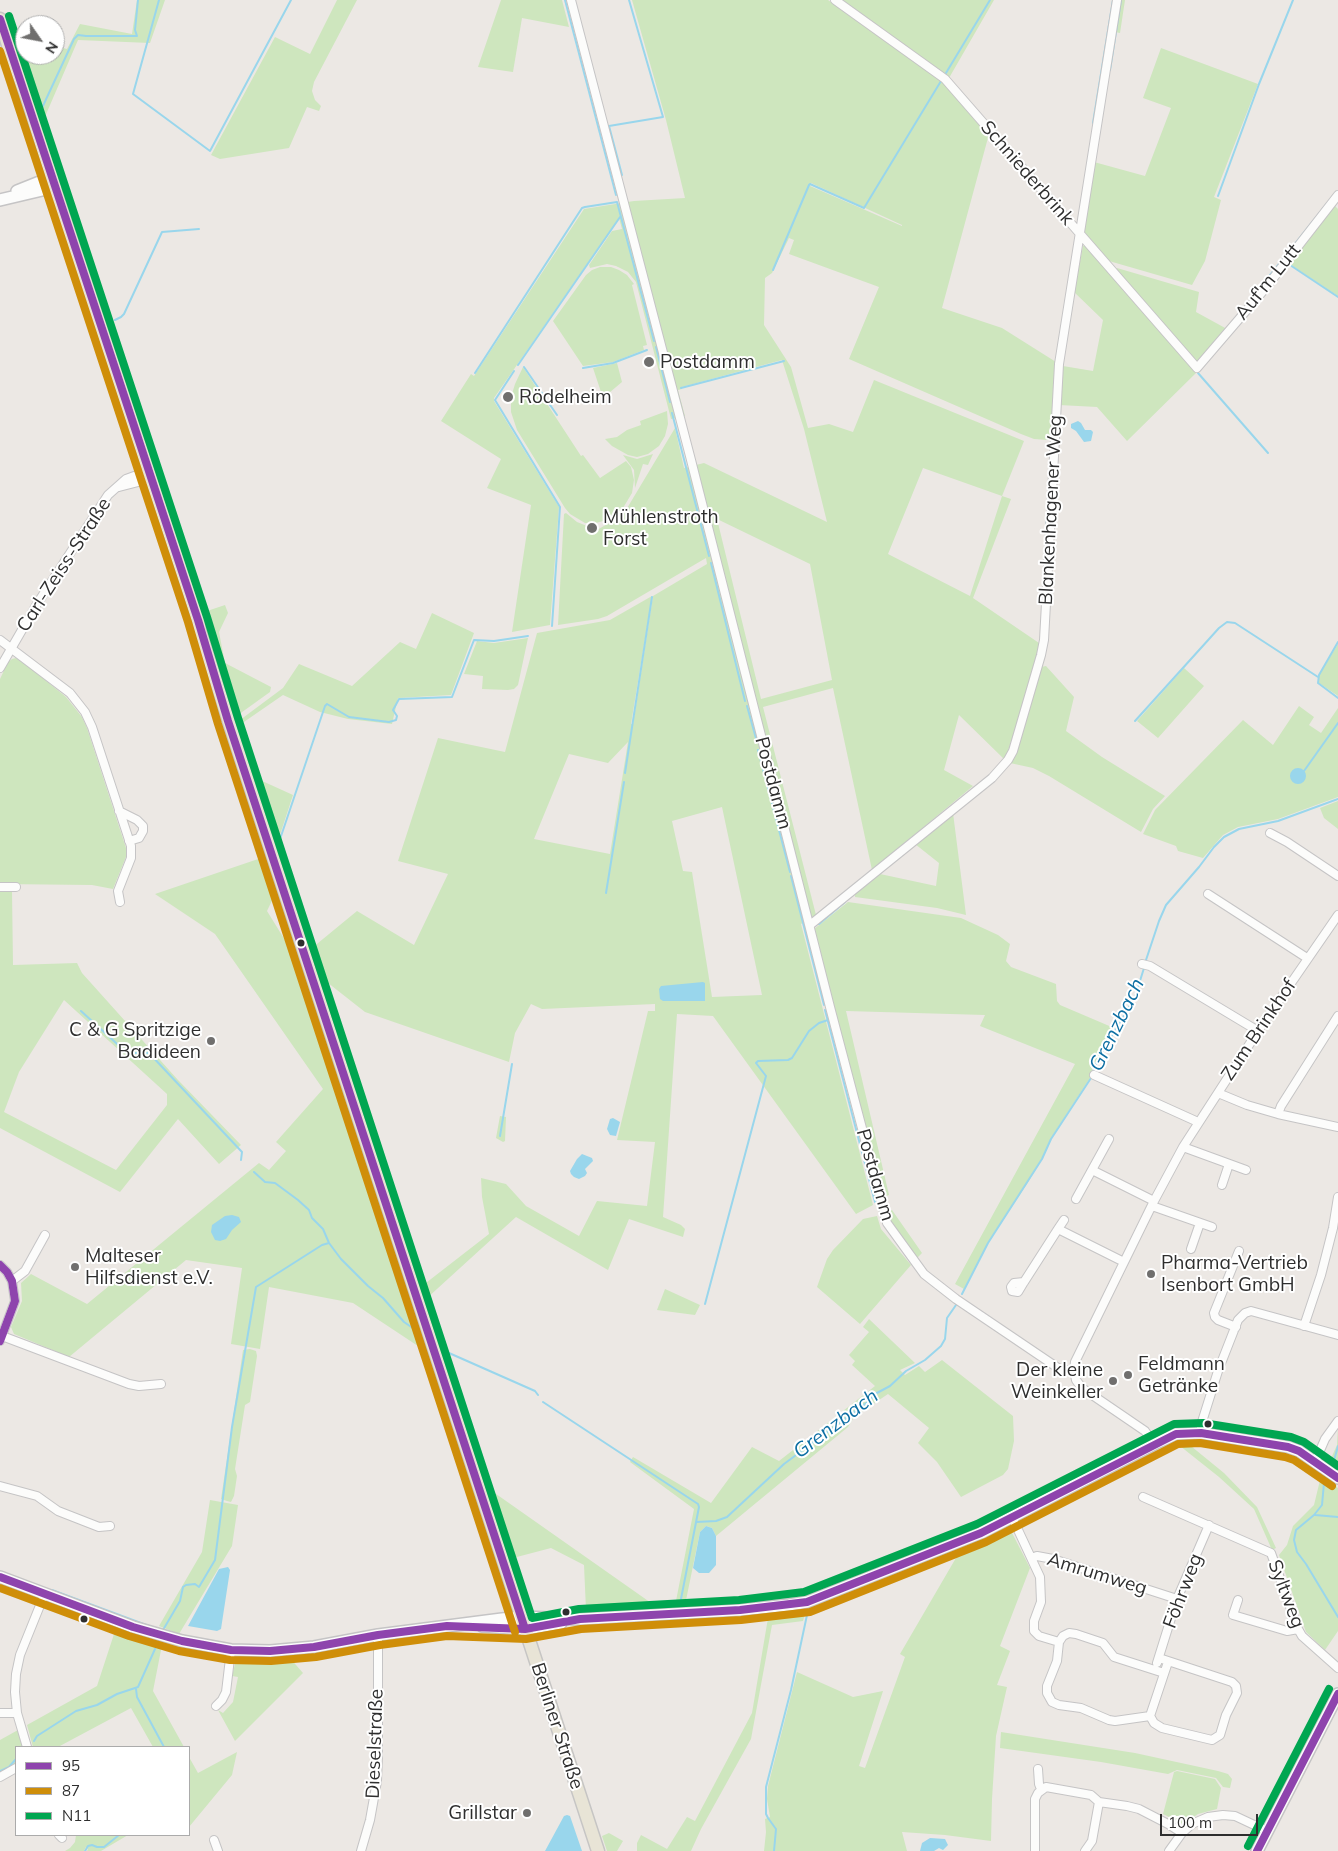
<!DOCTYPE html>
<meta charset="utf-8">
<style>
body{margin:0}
#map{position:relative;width:1338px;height:1851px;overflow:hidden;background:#ece8e4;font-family:Mulish,sans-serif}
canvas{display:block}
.legend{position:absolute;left:15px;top:1746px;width:175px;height:90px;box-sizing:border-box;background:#fff;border:1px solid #ababab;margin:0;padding:6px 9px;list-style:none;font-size:15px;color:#2e2e2e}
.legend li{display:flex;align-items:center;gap:10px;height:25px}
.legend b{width:25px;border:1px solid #ababab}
.north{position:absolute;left:15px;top:15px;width:50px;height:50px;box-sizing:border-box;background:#fff;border:1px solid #ababab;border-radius:50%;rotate:123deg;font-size:14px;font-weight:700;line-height:20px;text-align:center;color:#2e2e2e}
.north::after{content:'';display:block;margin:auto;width:18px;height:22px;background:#706f6e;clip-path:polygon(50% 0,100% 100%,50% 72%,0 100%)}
.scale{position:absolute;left:1160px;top:1814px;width:98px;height:22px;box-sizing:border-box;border:2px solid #2e2e2e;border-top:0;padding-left:6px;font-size:15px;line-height:18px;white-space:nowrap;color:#2e2e2e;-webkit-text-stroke:4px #fff;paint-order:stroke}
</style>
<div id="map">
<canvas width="1338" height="1851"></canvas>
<ul class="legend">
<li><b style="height:6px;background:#8e44ad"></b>95</li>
<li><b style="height:6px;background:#cf8e09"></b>87</li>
<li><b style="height:6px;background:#00a651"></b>N11</li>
</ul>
<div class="north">N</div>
<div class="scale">100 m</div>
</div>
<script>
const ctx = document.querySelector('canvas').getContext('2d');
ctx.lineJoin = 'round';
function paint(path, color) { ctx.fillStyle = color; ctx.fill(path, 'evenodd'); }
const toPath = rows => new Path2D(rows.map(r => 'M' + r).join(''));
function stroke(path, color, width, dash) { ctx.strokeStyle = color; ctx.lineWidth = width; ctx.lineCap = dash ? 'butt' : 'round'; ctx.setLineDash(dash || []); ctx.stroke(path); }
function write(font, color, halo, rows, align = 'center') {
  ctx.font = font + ' Mulish,sans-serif'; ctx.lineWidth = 4; ctx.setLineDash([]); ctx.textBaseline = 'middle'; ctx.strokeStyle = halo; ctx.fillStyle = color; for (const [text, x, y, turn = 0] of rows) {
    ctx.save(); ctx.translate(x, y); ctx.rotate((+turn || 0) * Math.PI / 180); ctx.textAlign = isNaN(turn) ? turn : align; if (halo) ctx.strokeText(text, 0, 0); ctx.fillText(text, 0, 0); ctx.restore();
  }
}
paint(toPath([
 [137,0,165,0,150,43,78,40,44,119,15,36,25,39,25,55,55,55,55,46,67,49,80,24,132,34],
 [337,0,357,0,314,82,312,91,315,100,321,106,319,111,307,107,289,148,220,159,211,155,275,37,310,54],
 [501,0,562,0,569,27,522,18,513,72,478,67],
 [632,0,828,0,940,78,989,134,942,308,1002,328,1056,362,1051,437,1048,440,1034,439,1021,434,849,359,879,287,789,254,794,240,789,238,772,273,765,278,764,325,791,367,808,428,829,424,853,432,874,380,1024,441,1002,496,1011,499,973,598,1039,643,1039,650,1024,702,1005,760,959,715,944,770,973,786,872,870,833,688,763,707,816,915,801,924,873,1205,856,1214,713,1016,677,1014,663,1217,681,1225,685,1229,683,1237,629,1219,608,1270,516,1217,426,1299,422,1286,489,1234,482,1197,481,1178,506,1184,526,1206,579,1236,597,1201,647,1206,655,1142,617,1140,648,1011,655,1011,655,1004,542,1009,531,1004,515,1033,509,1062,365,1012,323,979,312,948,357,911,414,945,448,874,398,861,438,738,505,752,537,633,610,620,652,596,631,724,633,724,653,596,707,564,706,558,607,616,598,619,558,625,564,514,566,513,577,522,587,526,588,531,596,528,597,530,623,515,675,428,684,468,704,463,827,522,804,429,782,360,682,387,682,389,678,390,685,416,671,419,636,282,628,272,616,266,607,264,590,268,589,265,612,231,622,229,619,218,494,398,494,401,559,507,550,625,512,632,531,505,487,488,501,459,441,421,471,374,474,376,584,209,634,201,685,198,666,120],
 [811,183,902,225,902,226,810,186],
 [923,468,1002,496,970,596,888,554],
 [717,519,810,564,832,680,761,699],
 [628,742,610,854,534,839,569,754,608,763],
 [722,807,762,995,712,997,692,872,683,871,672,821],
 [840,0,994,0,949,78],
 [1120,0,1125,0,1120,33,1115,32],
 [1161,48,1258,84,1214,197,1221,200,1205,261,1192,285,1109,261,1083,232,1094,162,1145,176,1171,108,1143,98],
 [1334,205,1338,209,1338,296,1288,263],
 [1085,245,1196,373,1127,441,1097,407,1059,405,1063,366,1093,371,1103,320,1074,292,1083,246],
 [600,267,611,267,619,270,627,275,634,284,632,285,647,345,643,346,644,350,613,362,583,366,553,321,586,275,592,270],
 [1117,268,1199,292,1196,312,1227,329,1198,363,1115,271],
 [617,363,622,382,603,398,593,368],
 [523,367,581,456,583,455,600,478,626,461,631,467,634,480,632,493,623,508,610,519,596,523,585,523,570,514,565,508,517,430,511,412,511,397,515,384],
 [667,411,668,424,665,436,659,446,648,454,637,457,628,455,612,446,605,439,617,437,627,430,641,425,640,421],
 [653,454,648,465,643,464,635,488,634,470,623,455,637,459],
 [225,605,228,613,219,632,225,663,271,687,270,692,238,715,204,612],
 [432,613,474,633,451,695,398,698,392,724,348,719,320,712,283,695,241,724,240,720,283,688,299,664,352,686,400,642,416,649],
 [528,638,518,685,514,689,508,690,482,689,483,676,464,674,477,641,494,643],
 [1338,644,1338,696,1319,683,1319,675],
 [16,658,23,662,66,697,82,717,87,728,126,848,126,857,113,889,92,885,0,884,0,679,8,662,12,659],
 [1046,666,1074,697,1066,731,1102,757,1165,796,1153,809,1141,832,1049,776,1033,768,1010,763,1014,758,1041,667],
 [1184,668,1204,686,1158,738,1137,721],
 [1299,706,1314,717,1309,725,1321,733,1338,708,1338,797,1278,819,1238,827,1223,835,1203,858,1178,851,1176,846,1143,834,1155,810,1243,720,1273,745],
 [260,780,293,795,278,841],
 [1338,801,1338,829,1324,818,1320,808],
 [953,813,966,915,937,908,855,897,855,894,880,874,936,886,939,863,915,844],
 [267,856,278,888,267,911,301,966,310,988,304,991,337,1080,424,1350,353,1303,269,1287,260,1349,231,1344,242,1268,186,1260,69,1357,14,1334,11,1327,22,1301,21,1283,31,1274,87,1304,259,1163,269,1170,286,1151,276,1142,323,1089,215,934,155,894],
 [0,891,12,891,13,965,77,963,82,973,178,1080,241,1145,219,1164,178,1119,120,1192,0,1128],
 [64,1000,167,1094,167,1105,116,1170,4,1112,19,1072],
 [848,902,961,918,998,935,1010,944,1006,961,1011,967,1056,984,1057,1001,1060,1005,1114,1028,1093,1067,1090,1078,1051,1138,1042,1159,1027,1184,988,1243,964,1289,955,1284,1075,1064,980,1026,985,1015,846,1011,889,1195,882,1197,814,929],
 [500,1116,506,1117,505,1141,503,1142,496,1138],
 [892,1210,922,1253,917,1258,889,1221,886,1212],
 [877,1216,881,1229,911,1265,860,1324,817,1287,827,1259,833,1250,863,1219],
 [665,1289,700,1305,695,1315,657,1310],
 [869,1319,915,1363,900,1370,905,1375,919,1366,925,1372,942,1360,1013,1416,1014,1441,1008,1469,1003,1475,961,1497,937,1462,918,1443,929,1428,888,1394,854,1417,848,1427,716,1536,712,1528,706,1526,700,1532,685,1605,675,1606,694,1509,630,1462,633,1457,711,1503,752,1447,779,1461,875,1386,852,1365,855,1361,849,1355,869,1332,863,1327],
 [250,1349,256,1351,257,1356,250,1402,245,1405,235,1469,237,1476,234,1496,231,1502,227,1501,221,1499,243,1350],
 [1338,1427,1338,1470,1329,1463,1337,1445],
 [1175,1442,1186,1442,1224,1473,1257,1507,1276,1548,1272,1550,1254,1509,1219,1477],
 [1321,1476,1338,1488,1338,1631,1325,1650,1306,1632,1279,1555,1287,1545,1293,1526,1314,1505],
 [489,1489,654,1605,586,1610,584,1565,551,1548,513,1558],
 [210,1500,238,1505,232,1546,179,1634,159,1626,202,1552],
 [1010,1529,1030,1568,1000,1646,1010,1651,997,1685,1007,1687,996,1736,992,1799,991,1841,945,1835,902,1832,907,1851,764,1851,766,1832,765,1819,770,1817,767,1799,768,1786,797,1672,853,1697,883,1691,859,1766,865,1768,905,1657,900,1654,960,1551,987,1541],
 [805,1614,803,1621,772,1625,751,1739,701,1829,691,1851,637,1851,637,1843,641,1835,667,1849,687,1817,695,1821,752,1713,768,1618],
 [115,1631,162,1645,153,1691,184,1747,153,1747,131,1708,58,1747,33,1747,27,1725,97,1686],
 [241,1657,289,1657,303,1673,235,1741,218,1710,223,1713,233,1702,238,1677,232,1676,235,1664],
 [18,1730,23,1747,16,1747,16,1765,0,1774,0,1740],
 [1001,1732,1135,1753,1218,1771,1228,1774,1232,1779,1230,1788,1223,1787,1216,1778,1177,1770,1168,1774,1101,1762,1000,1748],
 [237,1752,232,1775,189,1827,189,1757,198,1773],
 [1177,1771,1215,1779,1221,1788,1217,1809,1198,1814,1183,1824,1163,1814,1174,1772],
 [609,1833,623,1841,617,1851,607,1851,602,1836],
 [76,1835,78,1836,81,1835,128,1835,101,1851,87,1851,88,1849,86,1847,84,1851,65,1851,70,1848,75,1842]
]), '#cee6be');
paint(toPath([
 [1078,421,1081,423,1085,430,1091,430,1093,432,1091,441,1084,442,1076,431,1071,428,1071,424],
 '1290 776a8 8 0 1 1 16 0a8 8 0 1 1-16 0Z',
 [703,982,705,983,705,1001,663,1001,660,999,659,989,661,986],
 [613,1118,620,1122,616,1136,610,1135,607,1129,610,1119],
 [582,1154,592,1158,593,1161,585,1169,587,1173,585,1176,579,1179,574,1177,571,1174,570,1171,577,1159],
 [232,1215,239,1217,241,1222,232,1230,226,1239,220,1241,215,1240,211,1232,212,1225,225,1216],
 [706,1526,712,1528,716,1536,716,1565,709,1573,699,1573,693,1568,700,1532],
 [228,1567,230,1570,221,1629,217,1631,188,1626,219,1569],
 [567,1815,570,1816,582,1851,545,1851,564,1816],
 [930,1838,945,1839,948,1845,943,1850,939,1848,934,1851,920,1851,922,1843]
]), '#99d6ec');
stroke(toPath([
 [159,0,133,94,210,151,291,0],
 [565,0,616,195],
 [1110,70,1121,0],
 [946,73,990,0],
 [13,83,26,135,36,163],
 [41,115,42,108,74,39,78,35,86,36,137,36,135,30,138,0],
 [1093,123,1113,0],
 [622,175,609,126,663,117,629,0],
 [1218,196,1259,84,1293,0],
 [49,207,133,462],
 [1287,263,1338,297],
 [773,270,809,185,810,184,864,208,941,81],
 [1254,295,1329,201],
 [115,320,121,317,124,314,162,232,199,229],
 [656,347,670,402],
 [518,365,620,217],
 [524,367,557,415],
 [583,368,613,363,647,350],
 [514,371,495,400,560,507,552,626],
 [475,373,582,208,585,207,617,202,654,341],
 [1198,373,1268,453],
 [681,388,784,361],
 [672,413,709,556],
 [711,563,745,701],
 [1044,575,1047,513],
 [1338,642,1319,675,1318,683,1338,698],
 [747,706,757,742],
 [1135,721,1219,628,1227,622,1235,623,1318,677],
 [758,750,790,872],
 [1304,771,1338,723],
 [625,773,652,597],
 [285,868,278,845,325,706,327,704,349,717,389,722,396,720,397,716,393,710,399,699,452,697,474,640,494,641,528,636],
 [791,876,824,1005],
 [288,877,294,896],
 [606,893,624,782],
 [819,924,845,902],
 [1145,963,1159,921,1166,905,1199,867,1214,847,1224,837,1239,829,1278,821,1338,799],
 [825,1010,875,1202],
 [81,1011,127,1053,149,1053,242,1152,241,1160],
 [500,1136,512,1064],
 [254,1172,265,1182,275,1183,298,1200,309,1210,312,1218,323,1229,329,1243,341,1259,368,1286,383,1298,404,1322,417,1331,427,1347],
 [962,1294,988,1243,1042,1159,1051,1139,1091,1078,1097,1061,1135,997,1144,968],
 [705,1304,766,1076,756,1063,758,1061,788,1060,792,1058,809,1031,819,1023,828,1020],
 [442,1346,449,1353,535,1391,538,1395],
 [543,1402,698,1504,699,1507,680,1604,696,1606,762,1602],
 [1333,1464,1338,1446],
 [1324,1483,1322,1505,1314,1515,1296,1530,1294,1540,1297,1552,1306,1564,1338,1617],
 [1315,1515,1338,1517],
 [696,1522,716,1521,727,1517,784,1464,869,1401,875,1394,890,1386,906,1371,925,1360,941,1346,945,1339,947,1318,956,1305],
 [52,1590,149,1626],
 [587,1612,665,1609],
 [588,1627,627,1623,659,1623],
 [163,1630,180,1601,183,1587,186,1585,195,1584,199,1587,215,1560,232,1427,256,1287,322,1245,329,1243],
 [136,1689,137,1697,164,1747],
 [34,1741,37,1736,76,1711,97,1705,117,1694,138,1687,155,1649],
 [0,1771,9,1767,16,1759],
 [85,1851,88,1846,92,1845,97,1847,104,1847,119,1835],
 [774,1851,776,1829,768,1818,766,1814,766,1787,791,1690,807,1615]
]), '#99d6ec', 2);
const street = toPath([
 [571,0,691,460,830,1007,887,1223,924,1274,956,1299,1061,1370,1074,1370],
 [835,0,945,79,1197,368,1264,290,1338,195],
 [119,487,150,479],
 [0,640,70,693,85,712,92,727,131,846,131,858,118,891,120,902],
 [0,668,37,604,108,495,126,479,148,471],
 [119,811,137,820,143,826,143,831,139,838,129,841],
 [1270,833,1287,842,1338,876],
 [0,887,16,887],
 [1208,894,1307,958],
 [810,925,992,778,1008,760,1013,751,1041,655,1044,640,1059,364,1117,0],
 [1142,964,1150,966,1258,1031],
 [1094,1075,1198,1122],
 [1218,1093,1247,1105,1278,1114,1338,1127],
 [1278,1114,1281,1106,1338,1016],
 [1183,1147,1246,1170],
 [1092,1170,1154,1201],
 [1222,1185,1229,1164],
 [1076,1199,1109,1139],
 [1152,1206,1212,1227],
 [1058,1229,1124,1262],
 [1191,1249,1200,1223],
 [0,1265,7,1272,12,1281,15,1301,0,1341],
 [12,1281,25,1271,45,1235],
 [1024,1282,1014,1283,1011,1287,1012,1291,1018,1292,1024,1282,1058,1229,1064,1220],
 [1304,1326,1321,1275,1333,1228,1338,1197],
 [1236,1327,1218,1320,1215,1317,1214,1313,1239,1251],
 [2,1336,129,1384,139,1386,161,1384],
 [1201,1433,1201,1425,1218,1371,1238,1320,1245,1313,1251,1311,1338,1335],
 [1154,1444,1145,1431,1082,1388,1076,1380,1074,1370,1075,1362,1154,1201,1183,1147,1258,1031,1338,915],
 [1315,1462,1325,1439,1338,1421],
 [0,1486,37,1496,58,1511,99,1527,110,1526],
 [1143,1497,1271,1553,1298,1629,1302,1636,1338,1668],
 [1012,1517,1040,1577,1041,1602,1034,1621,1034,1631,1039,1636,1059,1642],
 [1032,1558,1037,1556,1053,1559,1177,1599],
 [1238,1600,1233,1615,1287,1631,1298,1629],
 [1157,1663,1177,1599,1209,1525],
 [216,1706,222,1700,226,1692,231,1650],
 [0,1713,17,1713],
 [1150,1716,1115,1721,1109,1720,1081,1708,1059,1705,1052,1702,1047,1693,1047,1686,1057,1661,1059,1642,1063,1636,1069,1633,1076,1634,1103,1643,1114,1657,1164,1673],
 [1150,1716,1154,1723,1162,1728,1212,1740,1220,1735,1226,1715,1237,1693,1236,1686,1232,1682,1159,1658],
 [1150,1716,1168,1662],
 [27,1747,17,1713,15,1692,16,1674,20,1655,45,1593],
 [1038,1769,1039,1784,1041,1789],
 [0,1777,16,1768],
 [59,1835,62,1838],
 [214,1840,218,1851],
 [361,1851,370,1820,377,1781,378,1756,378,1635],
 [1035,1851,1035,1799,1038,1793,1046,1787,1091,1795,1099,1802,1127,1806,1139,1809,1168,1824,1182,1833],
 [1085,1851,1092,1841,1099,1802],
 [1169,1851,1182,1833,1192,1824,1208,1817,1223,1815,1235,1816,1267,1831]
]);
const secondary = toPath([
 [17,191,52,177],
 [0,200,55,187],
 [0,1577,133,1627,182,1641,231,1650,270,1651,314,1647,378,1635,502,1619,521,1617,580,1619,740,1610,789,1605,807,1602,981,1533,1154,1444,1176,1434,1201,1433,1288,1447,1299,1451,1338,1478],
 [482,1626,525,1629,561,1623],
 [1257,1851,1338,1694]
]);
const primary = toPath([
 [0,19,14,65],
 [12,58,27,98,59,201,198,620,200,631,236,744,598,1851]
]);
stroke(street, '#c5c4c5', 10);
stroke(secondary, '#c5c4c5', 14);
stroke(primary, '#c6c5c4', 15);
stroke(street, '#fcfcfb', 8);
stroke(secondary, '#fcfcfb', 11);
stroke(primary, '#e8e4d6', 12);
stroke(toPath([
 [0,19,198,620,228,721,525,1629],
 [0,1265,7,1272,12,1281,15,1301,0,1341],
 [0,1577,133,1627,182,1641,231,1650,270,1651,314,1647,378,1635,447,1626,525,1629,580,1619,740,1610,807,1602,981,1533,1176,1434,1201,1433,1288,1447,1299,1451,1338,1478],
 [1257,1851,1338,1694]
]), '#8e44ad', 8);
stroke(toPath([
 [0,51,188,622,218,724,515,1632],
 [0,1588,129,1636,179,1651,230,1660,271,1661,316,1657,380,1645,447,1636,526,1639,581,1629,741,1620,810,1612,986,1542,1178,1444,1200,1443,1285,1457,1294,1460,1332,1486]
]), '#cf8e09', 8);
stroke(toPath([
 [9,16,207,617,238,718,532,1618,579,1609,739,1600,804,1592,977,1524,1174,1424,1203,1423,1291,1437,1304,1442,1338,1466],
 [1248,1846,1329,1689]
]), '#00a651', 8);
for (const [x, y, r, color] of [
 [649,362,6,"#706f6e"],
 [508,397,6,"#706f6e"],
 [592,528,6,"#706f6e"],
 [301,943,4.5,"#2e2e2e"],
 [211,1041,5,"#706f6e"],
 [75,1267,5,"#706f6e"],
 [1151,1274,5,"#706f6e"],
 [1128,1375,5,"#706f6e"],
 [1113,1381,5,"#706f6e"],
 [1208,1424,4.5,"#2e2e2e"],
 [566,1612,4.5,"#2e2e2e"],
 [84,1619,4.5,"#2e2e2e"],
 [527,1813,5,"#706f6e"]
]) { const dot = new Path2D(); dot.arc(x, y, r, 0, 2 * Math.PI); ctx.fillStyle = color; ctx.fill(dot); stroke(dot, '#fff', 2); }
write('19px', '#2e2e2e', '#fff', [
 ["Schniederbrink",1027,173,49],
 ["Auf'm Lutt",1268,282,-51],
 ["Blankenhagener Weg",1051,510,-87],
 ["Carl-Zeiss-Straße",64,565,-57],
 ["Postdamm",773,783,75],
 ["Zum Brinkhof",1259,1030,-56],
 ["Postdamm",875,1175,74],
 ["Amrumweg",1097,1574,17],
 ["Föhrweg",1183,1591,-69],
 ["Syltweg",1286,1594,69],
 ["Berliner Straße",557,1726,72],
 ["Dieselstraße",375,1744,-88]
]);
write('19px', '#2e2e2e', '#fff', [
 ["Postdamm",660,362],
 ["Rödelheim",519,397],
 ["Mühlenstroth",603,517],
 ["Forst",603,539],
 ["C & G Spritzige",201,1030,"right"],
 ["Badideen",201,1052,"right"],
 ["Malteser",85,1256],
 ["Hilfsdienst e.V.",85,1278],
 ["Pharma-Vertrieb",1161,1263],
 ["Isenbort GmbH",1161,1285],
 ["Feldmann",1138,1364],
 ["Getränke",1138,1386],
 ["Der kleine",1103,1370,"right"],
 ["Weinkeller",1103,1392,"right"],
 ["Grillstar",517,1813,"right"]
], 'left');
write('italic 20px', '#0d6fa3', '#fff', [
 ["Grenzbach",1117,1025,-64],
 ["Grenzbach",836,1424,-37]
]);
</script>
